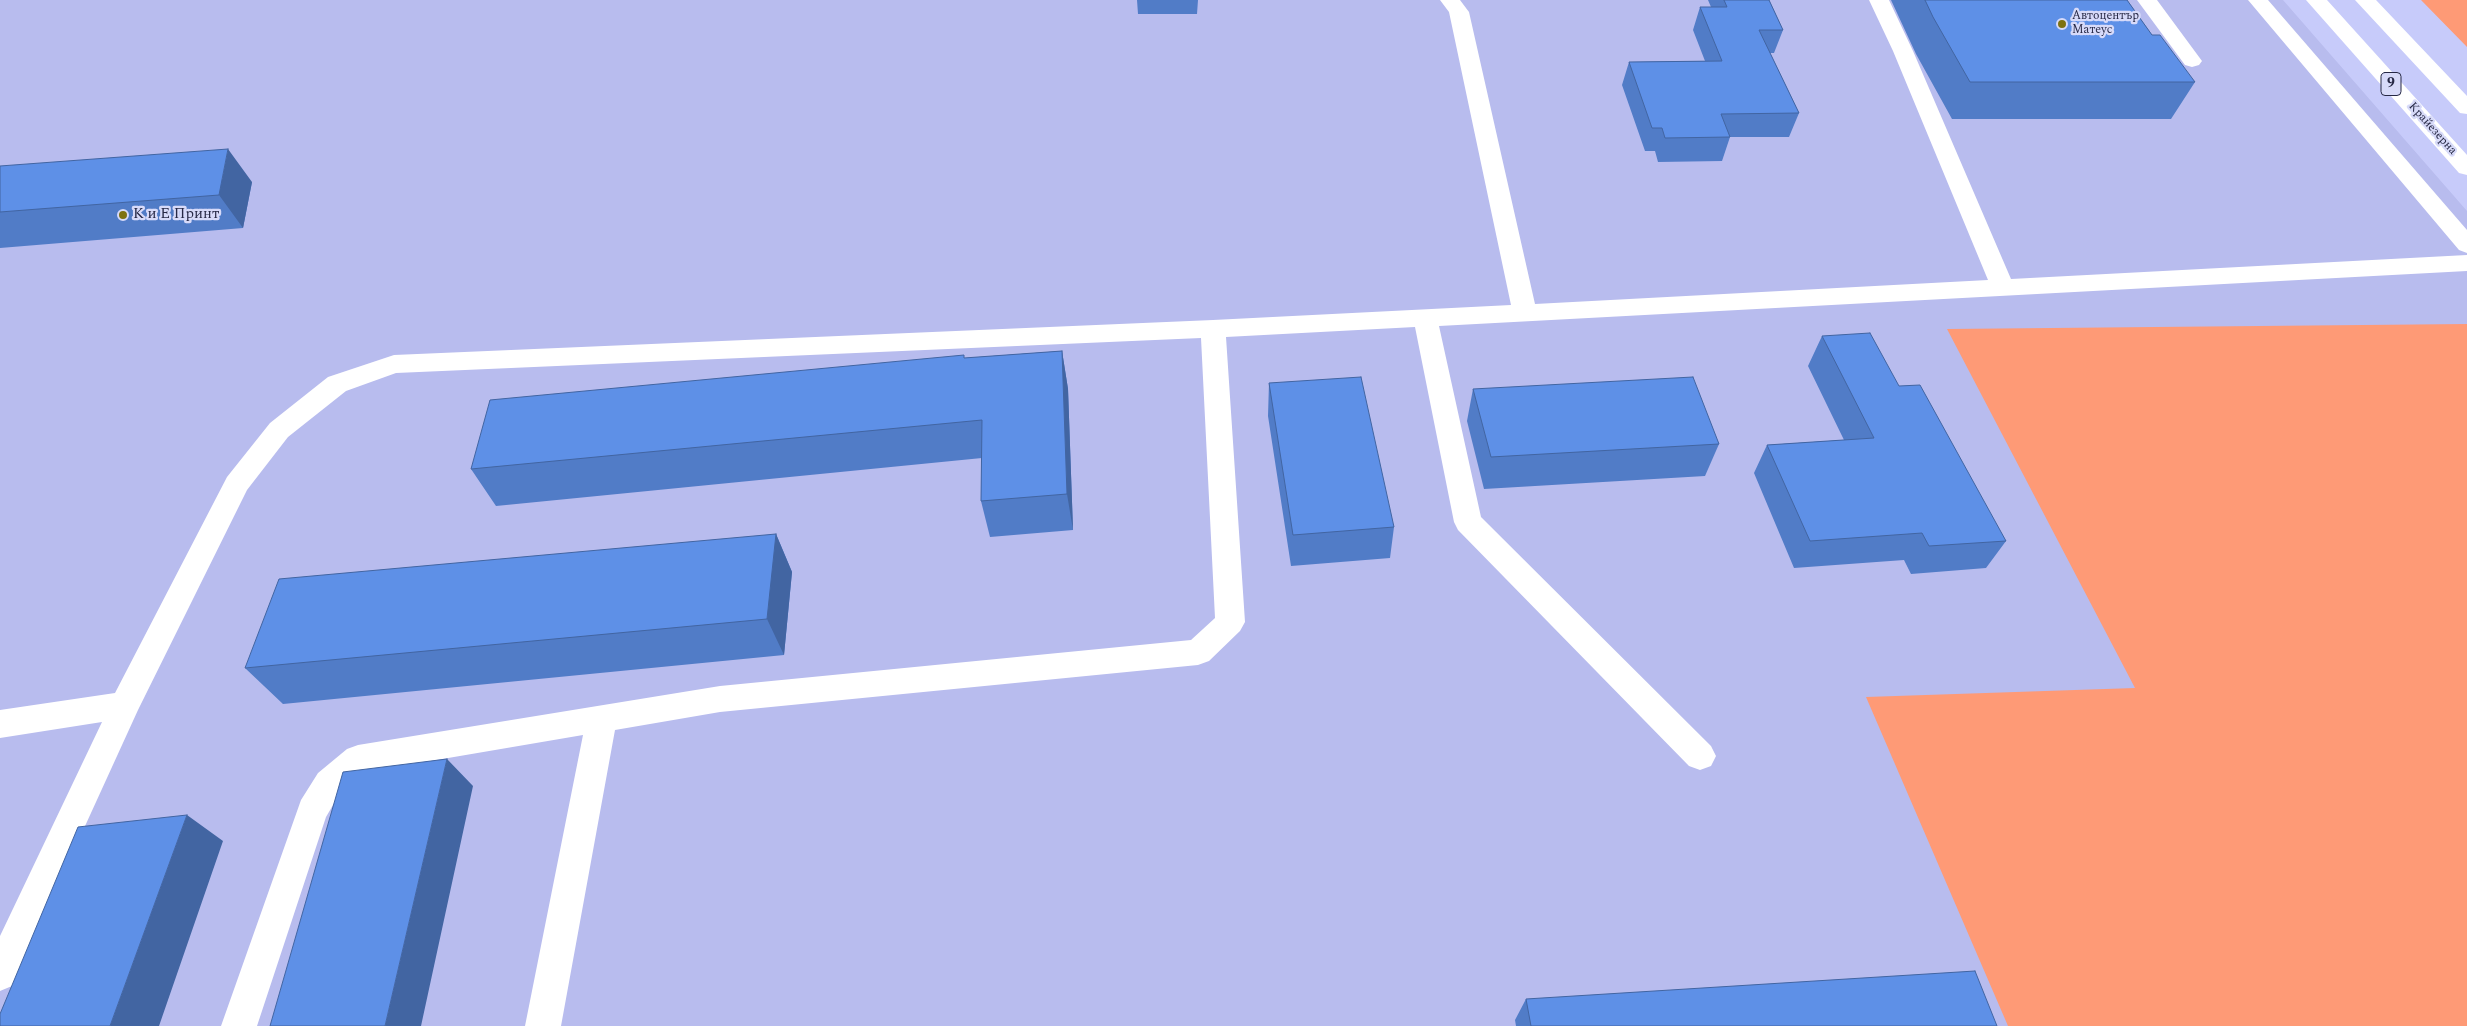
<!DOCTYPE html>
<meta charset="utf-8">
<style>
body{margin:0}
canvas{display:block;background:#c7cbfa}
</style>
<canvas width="2467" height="1026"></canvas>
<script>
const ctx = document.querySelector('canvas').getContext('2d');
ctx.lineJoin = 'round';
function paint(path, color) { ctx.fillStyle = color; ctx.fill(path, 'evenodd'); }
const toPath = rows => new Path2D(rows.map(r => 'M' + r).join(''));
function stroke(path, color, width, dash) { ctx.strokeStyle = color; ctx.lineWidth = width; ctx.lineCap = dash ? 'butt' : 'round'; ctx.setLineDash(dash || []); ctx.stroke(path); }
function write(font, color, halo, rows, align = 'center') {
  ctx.font = font + ' Spectral,serif'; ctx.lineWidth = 4.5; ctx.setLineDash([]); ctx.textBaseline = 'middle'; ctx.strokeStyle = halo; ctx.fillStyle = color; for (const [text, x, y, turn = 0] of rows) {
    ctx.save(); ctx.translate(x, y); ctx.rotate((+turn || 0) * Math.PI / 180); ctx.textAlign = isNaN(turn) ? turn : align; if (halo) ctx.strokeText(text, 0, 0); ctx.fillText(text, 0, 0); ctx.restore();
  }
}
paint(toPath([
 [0,0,2283,0,2467,211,2467,1026,0,1026]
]), '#b8bcee');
paint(toPath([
 [2421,0,2467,0,2467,47],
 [2467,324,2467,1026,2008,1026,1866,697,2135,688,1947,329]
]), '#fe9a76');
paint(toPath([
 [1440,0,1460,0,1469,12,1535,304,1988,280,1893,51,1869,0,1889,0,1913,51,2011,279,2467,255,2467,271,1439,326,1481,517,1711,746,1716,756,1711,766,1700,770,1689,766,1458,530,1454,522,1415,327,1226,337,1245,622,1240,631,1209,661,1198,665,720,712,615,730,561,1026,525,1026,583,735,366,772,340,793,326,817,257,1026,221,1026,301,800,318,773,347,749,358,745,720,686,1191,640,1215,618,1201,338,396,373,346,391,288,437,247,490,138,710,12,986,0,991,0,936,102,722,0,738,0,710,115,693,227,477,270,423,328,377,394,355,1213,320,1511,305,1449,12,1440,0],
 [2137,0,2157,0,2202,61,2199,65,2192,67,2185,65,2137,0],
 [2248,0,2268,0,2467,230,2467,253,2459,250,2248,0]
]), '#fff');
paint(toPath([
 [2306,0,2327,0,2467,155,2467,175,2459,173,2306,0],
 [2355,0,2376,0,2467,96,2467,114,2460,113,2355,0]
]), '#fff');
paint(toPath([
 [1137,0,1198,0,1197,14,1138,14],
 [1708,0,1769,0,1783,30,1774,53,1770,53,1799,113,1789,137,1730,137,1722,161,1658,162,1655,151,1645,151,1622,85,1629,62,1705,61,1693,30,1700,7,1711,7],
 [1891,0,2127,0,2152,35,2195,82,2171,119,1952,119,1916,54],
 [0,166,252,182,243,228,0,248],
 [1822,336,1899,386,2006,541,1986,568,1911,574,1904,560,1794,568,1754,473,1767,445,1844,440,1808,366],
 [1062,351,1068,389,1073,530,990,537,981,501,982,458,496,506,471,469,965,358],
 [1269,383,1394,527,1390,558,1291,566,1268,416],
 [1473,389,1719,444,1705,476,1484,489,1467,421],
 [776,534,792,572,784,655,283,704,245,668],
 [1526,999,1997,1026,1516,1026,1515,1020]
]), '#517cc7');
paint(toPath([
 [228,149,252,182,243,228,219,195],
 [1062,351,1068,389,1073,530,1067,494],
 [776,534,792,572,784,655,767,619],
 [447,759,473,786,421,1026,385,1026],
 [187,815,223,841,159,1026,110,1026]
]), '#4265a2');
const building = toPath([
 [1724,0,1769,0,1783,30,1759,30,1799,113,1721,114,1730,137,1665,138,1662,128,1652,128,1629,62,1722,61,1700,7,1727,7,1724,0],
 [1925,0,2127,0,2152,35,2160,35,2195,82,1970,82,1933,17,1925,0],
 [228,149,219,195,0,212,0,166,228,149],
 [1870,333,1899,386,1920,385,2006,541,1929,546,1922,533,1810,541,1767,445,1874,438,1822,336,1870,333],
 [1062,351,1067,494,981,501,982,420,471,469,490,400,964,355,964,358,1062,351],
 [1361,377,1394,527,1293,535,1269,383,1361,377],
 [1693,377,1719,444,1491,457,1473,389,1693,377],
 [776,534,767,619,245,668,279,579,776,534],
 [447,759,385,1026,270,1026,343,772,447,759],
 [187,815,110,1026,0,1026,0,1014,78,827,187,815],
 [1975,971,1997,1026,1531,1026,1526,999,1975,971]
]);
paint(building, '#5e90e7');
stroke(building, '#4265a2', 1);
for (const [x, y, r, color] of [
 [2062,24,5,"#7e7212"],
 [123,215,5,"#7e7212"]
]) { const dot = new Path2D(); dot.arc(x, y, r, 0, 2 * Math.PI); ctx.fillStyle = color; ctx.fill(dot); stroke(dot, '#d7daf9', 2); }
write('12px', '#262845', '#d7daf9', [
 ["Автоцентър",2072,17],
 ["Матеус",2072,31]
], 'left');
write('12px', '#262845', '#d7daf9', [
 ["Крайезерна",2432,129,48]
]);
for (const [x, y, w] of [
 [2391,84,20]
]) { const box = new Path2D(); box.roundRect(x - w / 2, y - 11.5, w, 23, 4); ctx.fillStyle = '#d7daf9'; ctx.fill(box); stroke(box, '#262845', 1); }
write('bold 14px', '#262845', null, [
 ["9",2391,84]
]);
write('15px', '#262845', '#d7daf9', [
 ["К и Е Принт",133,215]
], 'left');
</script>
